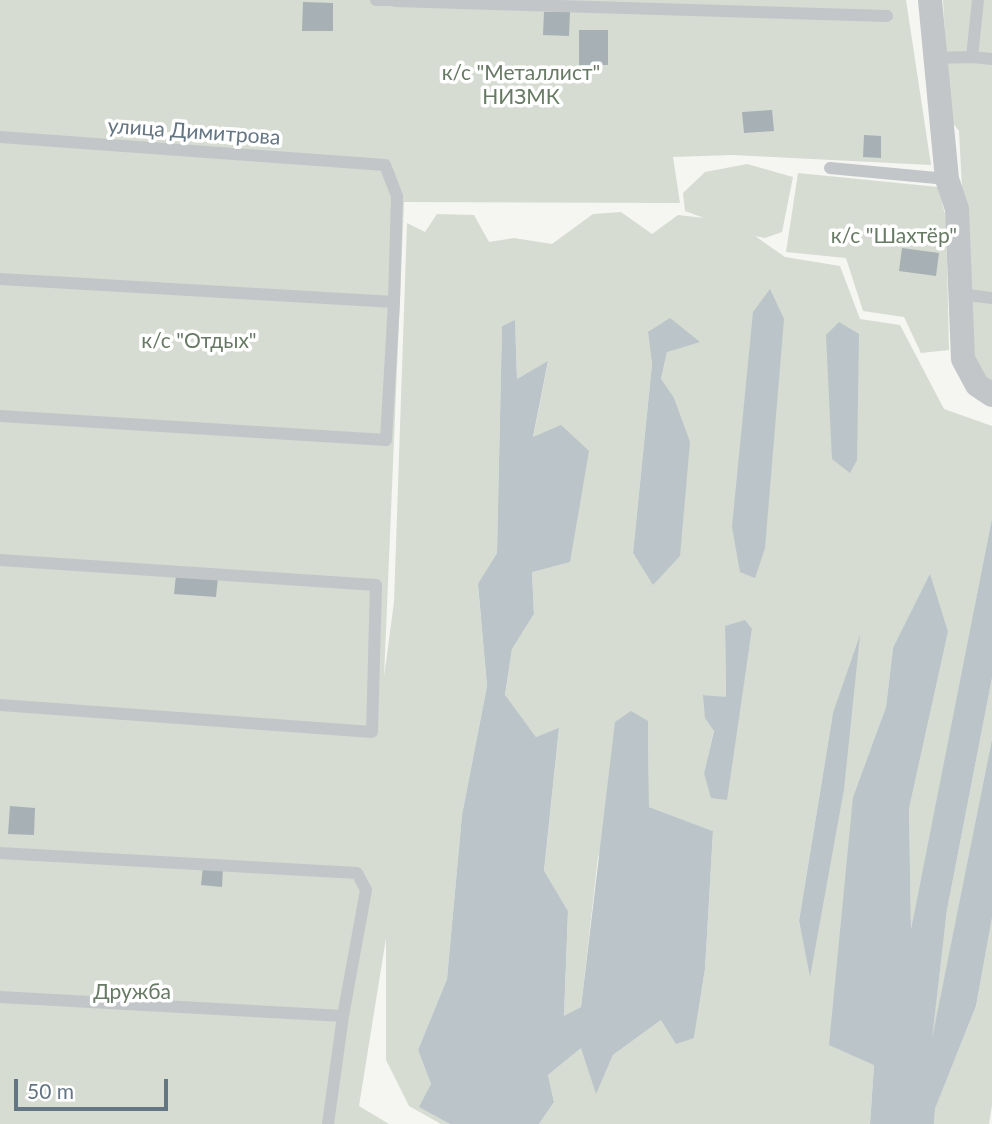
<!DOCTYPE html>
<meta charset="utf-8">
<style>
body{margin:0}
#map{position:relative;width:992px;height:1124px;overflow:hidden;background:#f5f5f1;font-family:Lato,sans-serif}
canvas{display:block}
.scale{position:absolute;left:14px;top:1079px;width:154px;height:32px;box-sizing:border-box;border:4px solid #647583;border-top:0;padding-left:9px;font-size:21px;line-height:24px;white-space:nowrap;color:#647583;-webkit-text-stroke:5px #fff;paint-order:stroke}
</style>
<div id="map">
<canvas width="992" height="1124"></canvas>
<div class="scale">50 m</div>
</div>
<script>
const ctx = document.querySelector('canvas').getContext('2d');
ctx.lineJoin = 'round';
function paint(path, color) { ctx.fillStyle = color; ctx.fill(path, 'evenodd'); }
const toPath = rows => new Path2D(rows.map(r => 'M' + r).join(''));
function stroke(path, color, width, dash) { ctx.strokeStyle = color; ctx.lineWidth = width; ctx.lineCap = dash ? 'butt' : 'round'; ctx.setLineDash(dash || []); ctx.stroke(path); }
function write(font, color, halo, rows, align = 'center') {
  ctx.font = font + ' Lato,sans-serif'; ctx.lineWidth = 7; ctx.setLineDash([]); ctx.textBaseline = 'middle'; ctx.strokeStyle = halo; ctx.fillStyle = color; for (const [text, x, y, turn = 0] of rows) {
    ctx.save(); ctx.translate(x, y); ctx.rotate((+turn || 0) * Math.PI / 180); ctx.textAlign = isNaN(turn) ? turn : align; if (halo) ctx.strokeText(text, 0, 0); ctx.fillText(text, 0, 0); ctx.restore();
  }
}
paint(toPath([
 [0,0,906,0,931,165,733,155,673,157,680,203,404,202,384,677,394,602,407,223,425,232,437,214,474,215,489,242,514,238,552,244,593,214,621,212,652,234,678,215,704,218,685,211,683,193,705,172,747,164,793,177,782,232,765,238,755,236,785,257,840,266,860,319,900,325,944,409,992,426,992,518,911,934,909,809,948,632,893,648,886,707,853,797,874,1065,870,1124,539,1124,554,1102,548,1075,582,1047,596,1093,613,1055,661,1020,694,1038,705,969,713,831,649,807,648,721,598,857,581,1007,564,1017,568,911,544,872,559,729,536,737,505,696,512,649,534,614,532,572,533,438,548,362,517,379,515,321,502,326,497,553,478,585,487,686,462,815,447,979,418,1050,431,1084,420,1107,450,1124,441,1124,409,1106,386,1060,386,938,359,1106,389,1124,0,1124],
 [648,332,667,352,661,379,653,584,633,553,652,364],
 [725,626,752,629,726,800,704,773,714,730,704,695,726,698],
 [833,713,810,975,799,921],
 [943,0,992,0,992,388,971,359,959,131,950,119],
 [798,173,938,187,946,218,949,350,921,353,904,317,863,311,846,258,786,252],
 [992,678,992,739,930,1052,947,910],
 [992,918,992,1105,989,1124,934,1124,935,1109,976,1006]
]), '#d6dcd2');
paint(toPath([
 [770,289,784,319,765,548,755,578,740,572,732,527,753,312],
 [670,318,700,342,667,352,661,379,674,398,690,442,680,556,653,585,633,553,652,364,648,332],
 [515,320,517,379,548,361,533,437,561,425,589,451,570,562,532,572,534,614,512,649,505,695,536,737,559,728,544,871,568,911,564,1016,581,1007,615,722,631,711,648,721,649,807,713,831,705,969,694,1038,676,1044,661,1020,613,1055,596,1094,581,1048,548,1075,554,1102,539,1124,450,1124,419,1107,431,1084,418,1050,447,979,462,815,487,686,478,584,497,553,502,326],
 [839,322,859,334,857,460,850,473,832,459,826,335],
 [992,518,992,678,947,910,932,1039,992,739,992,918,976,1006,935,1109,934,1124,870,1124,874,1065,829,1045,853,797,886,707,893,648,930,574,948,632,909,809,911,930],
 [745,620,752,629,727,800,711,798,704,773,714,731,705,718,703,695,726,697,725,626],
 [860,635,844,789,810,977,799,921,833,713]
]), '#bac4c9');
paint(toPath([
 [303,2,333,3,333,31,302,31],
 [544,12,570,12,569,36,543,35],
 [579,30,608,30,608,65,579,65],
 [772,110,774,131,744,133,742,112],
 [864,135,881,136,881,158,863,157],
 [902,248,939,253,936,276,899,271],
 [176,575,218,577,216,597,174,594],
 [10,806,35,808,34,835,8,834],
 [203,866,223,868,222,887,201,885]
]), '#a7b0b5');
stroke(toPath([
 [376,0,395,0],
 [395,1,887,16],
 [972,57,978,0],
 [936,58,972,57,992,59],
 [0,137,385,165,397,196,394,302],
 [830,168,947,179],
 [0,279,394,302,386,440,0,416],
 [960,294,992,298],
 [0,560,376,585,372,732,0,705],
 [0,853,357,873,366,890,343,1016,328,1124],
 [0,997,343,1016]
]), '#c2c6c9', 12);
stroke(toPath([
 [930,0,947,179,957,209,963,359,977,385,992,395]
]), '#c2c6c9', 24);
write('21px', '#677a63', '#fff', [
 ["к/с \"Металлист\"",521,73],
 ["НИЗМК",521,97],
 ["к/с \"Шахтёр\"",894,236],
 ["к/с \"Отдых\"",199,341],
 ["Дружба",132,992]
]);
write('21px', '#647583', '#fff', [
 ["улица Димитрова",194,132,4]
]);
</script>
